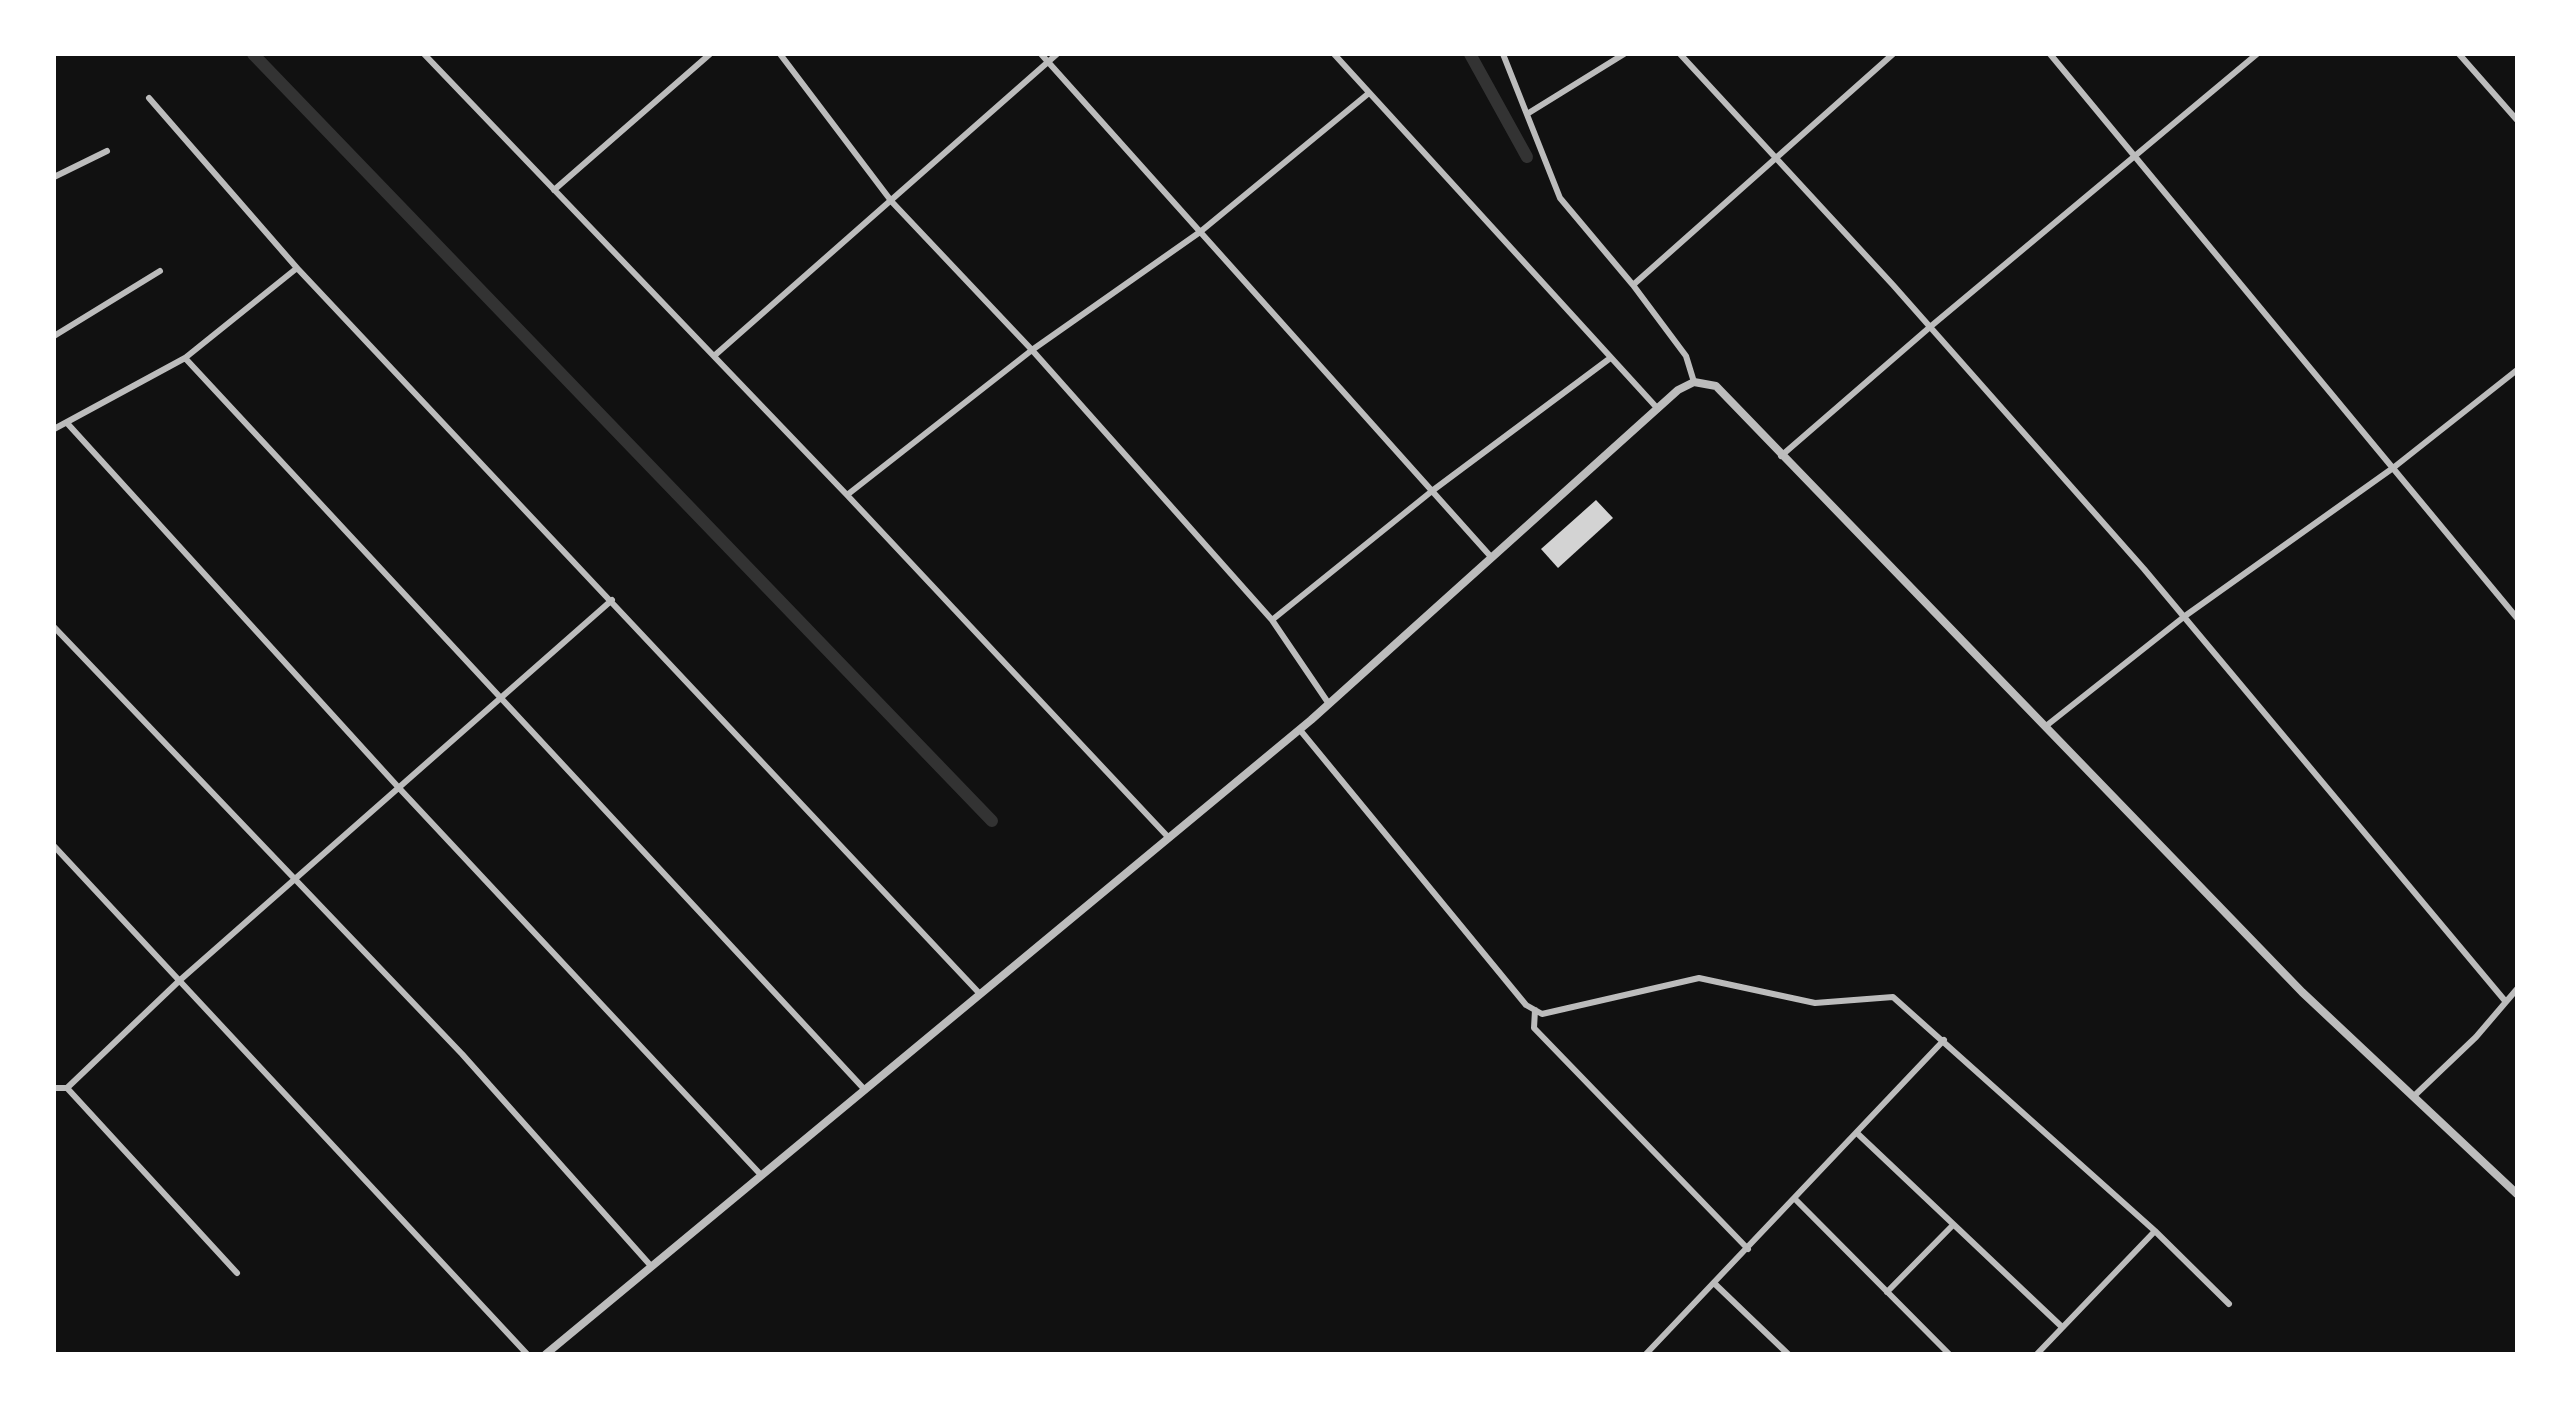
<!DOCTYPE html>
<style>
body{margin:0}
#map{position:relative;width:2571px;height:1408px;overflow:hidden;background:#111;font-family:Barlow,sans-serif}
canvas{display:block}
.frame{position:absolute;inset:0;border:56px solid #fff;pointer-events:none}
</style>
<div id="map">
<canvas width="2571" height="1408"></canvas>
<div class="frame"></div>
</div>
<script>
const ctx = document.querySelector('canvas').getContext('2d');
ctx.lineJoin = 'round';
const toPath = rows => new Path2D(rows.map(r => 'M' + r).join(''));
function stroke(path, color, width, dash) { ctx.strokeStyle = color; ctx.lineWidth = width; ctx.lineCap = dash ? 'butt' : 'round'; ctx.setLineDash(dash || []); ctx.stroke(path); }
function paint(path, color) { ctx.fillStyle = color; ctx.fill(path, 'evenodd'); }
stroke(toPath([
 [253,54,992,821],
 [1470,54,1527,157]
]), '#333', 12);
paint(toPath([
 [1596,500,1613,518,1558,568,1541,549]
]), '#d3d3d3');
stroke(toPath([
 [424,54,847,495,1169,838],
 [780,54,892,202,1032,350,1272,620,1329,704],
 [1041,54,1492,558],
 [1334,54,1658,409],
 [1503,54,1560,198,1633,285,1686,356,1694,382],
 [1680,54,1893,285,2144,569,2506,1002],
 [2050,54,2517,618],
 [2459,54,2517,120],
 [149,98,297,268,980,994],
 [1527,114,1624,54],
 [54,177,107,151],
 [554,190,710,54],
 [1633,285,1893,54],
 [54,336,160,271],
 [714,356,1057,54],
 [185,358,865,1090],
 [67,423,399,788,761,1175],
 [54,429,185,358,297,268],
 [1781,456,1930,327,2257,54],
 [847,495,1032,350,1200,232,1369,93],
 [1272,620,1432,491,1609,359],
 [54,627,462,1054,651,1266],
 [2046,726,2185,616,2393,468,2517,370],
 [1300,730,1526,1005,1542,1014,1699,978,1815,1003,1893,997,2155,1231,2229,1304],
 [54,846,527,1354],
 [1535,1010,1534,1028,1748,1249],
 [54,1088,67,1088,179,981,612,600],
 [67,1088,237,1273],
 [2413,1097,2476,1037,2517,989],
 [1858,1134,2062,1327],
 [1795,1199,1949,1354],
 [1715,1284,1788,1354],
 [1887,1292,1952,1226],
 [1646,1354,1944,1040],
 [2037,1354,2155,1231]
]), '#bcbcbc', 6);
stroke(toPath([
 [546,1354,1311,720,1678,390,1694,382,1716,386,2302,992,2517,1194]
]), '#bcbcbc', 8);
</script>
